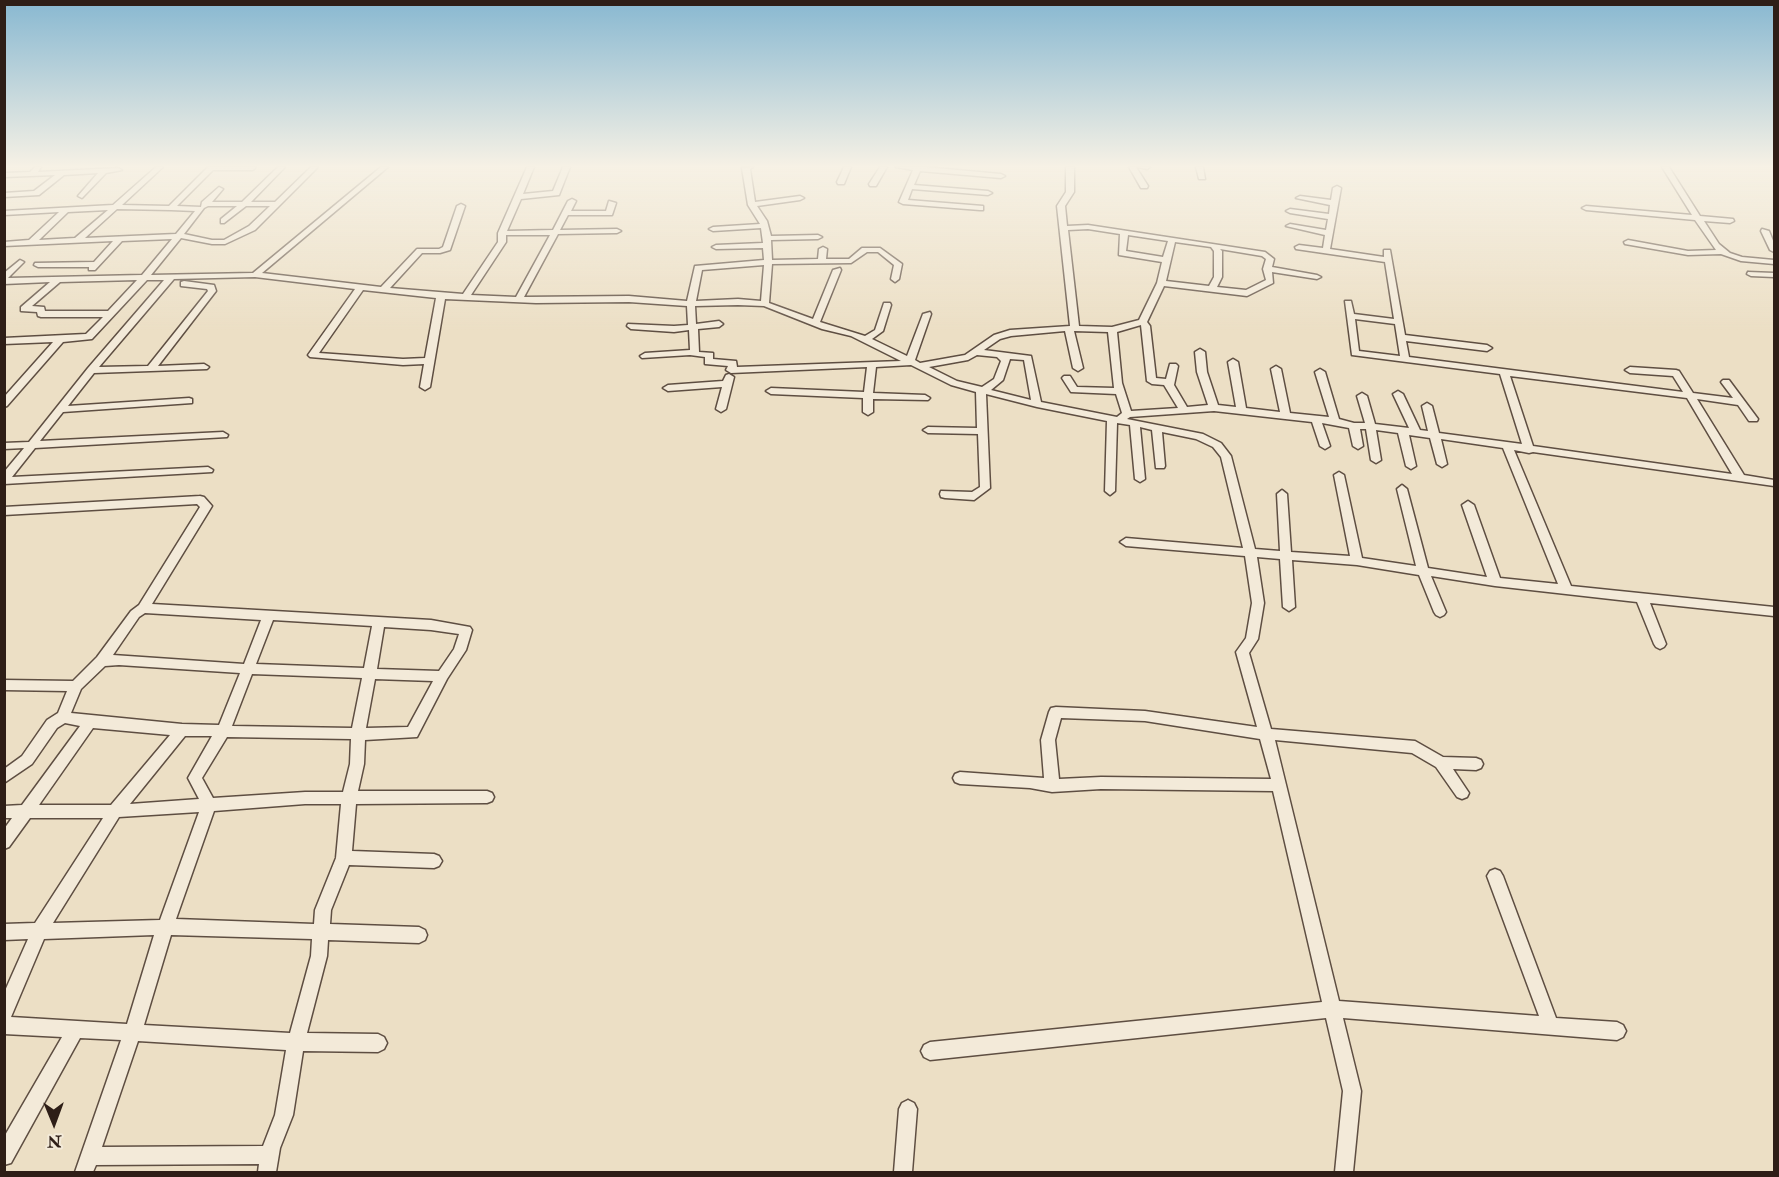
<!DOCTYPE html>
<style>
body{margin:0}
#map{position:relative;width:1779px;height:1177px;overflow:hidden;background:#ecdfc5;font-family:"IM FELL Double Pica",serif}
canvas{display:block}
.frame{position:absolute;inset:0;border:6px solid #2e1e17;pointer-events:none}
.north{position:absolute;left:24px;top:1093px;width:60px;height:60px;-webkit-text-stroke:4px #f3ead9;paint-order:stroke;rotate:179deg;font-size:16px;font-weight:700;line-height:24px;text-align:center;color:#2e1e17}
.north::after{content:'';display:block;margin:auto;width:21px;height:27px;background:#2e1e17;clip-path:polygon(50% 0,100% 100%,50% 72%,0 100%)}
</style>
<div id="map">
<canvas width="1779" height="1177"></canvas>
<div class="frame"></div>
<div class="north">N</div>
</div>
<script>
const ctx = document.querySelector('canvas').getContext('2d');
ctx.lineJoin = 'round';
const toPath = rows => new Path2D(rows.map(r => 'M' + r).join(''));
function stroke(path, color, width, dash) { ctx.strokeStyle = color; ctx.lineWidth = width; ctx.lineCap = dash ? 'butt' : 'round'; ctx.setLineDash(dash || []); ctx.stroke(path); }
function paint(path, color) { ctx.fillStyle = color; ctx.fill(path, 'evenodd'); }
const minor = toPath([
 [35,167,41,167,38,172,118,168,122,170,106,173,82,198,78,196,98,173,64,175,39,195,4,197,4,193,34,191,55,175,4,177,4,173,30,172,35,167],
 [156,167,163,167,122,205,169,206,208,167,256,167,253,170,213,170,177,206,201,207,202,202,219,187,223,189,212,202,242,202,278,167,285,167,251,202,275,202,311,167,318,167,255,230,225,244,212,244,181,238,151,275,253,273,381,167,388,167,262,273,381,287,417,249,439,249,443,247,457,206,461,204,465,206,450,250,440,253,422,253,390,288,463,294,498,242,498,233,527,167,534,167,523,194,553,191,563,167,570,167,559,195,521,199,507,231,553,230,568,201,572,199,576,201,571,211,606,211,609,201,616,203,612,215,568,215,560,230,617,229,621,231,617,233,558,234,524,297,629,296,687,301,695,266,764,260,763,248,716,249,712,247,716,245,763,243,761,228,713,231,709,229,713,227,760,224,748,205,742,168,753,167,750,169,755,202,800,196,804,198,800,200,757,206,767,221,771,236,818,235,822,237,818,239,771,240,772,260,818,259,819,249,823,247,827,249,826,259,849,259,862,248,880,248,902,264,899,279,895,282,891,279,894,265,878,252,867,252,851,263,772,264,769,303,813,319,833,270,840,268,841,270,820,322,865,336,875,330,884,303,890,303,891,305,883,331,872,339,907,356,923,314,930,312,931,314,915,360,920,363,965,355,994,335,1010,330,1070,326,1057,206,1066,192,1066,167,1074,167,1074,192,1065,206,1067,226,1088,225,1265,252,1274,259,1272,267,1317,275,1321,277,1317,279,1272,272,1273,283,1247,296,1164,286,1147,322,1150,326,1156,378,1166,379,1170,364,1176,364,1178,366,1174,385,1187,407,1208,405,1197,372,1195,352,1200,349,1205,352,1207,372,1218,405,1236,407,1228,362,1233,359,1238,362,1246,408,1280,412,1271,369,1276,366,1281,369,1290,413,1329,417,1315,372,1320,369,1325,372,1339,419,1354,423,1365,423,1357,396,1362,393,1367,396,1375,424,1409,428,1393,394,1398,391,1403,394,1420,430,1428,431,1422,406,1427,403,1432,406,1439,433,1522,444,1500,374,1352,355,1345,301,1351,301,1354,314,1394,319,1385,262,1296,249,1295,247,1299,245,1323,248,1325,235,1286,226,1290,224,1326,230,1328,219,1290,213,1286,211,1290,209,1329,214,1330,205,1296,198,1300,196,1331,200,1333,188,1337,186,1341,188,1330,249,1384,257,1384,250,1390,250,1405,335,1487,345,1492,348,1487,351,1406,341,1409,357,1683,392,1673,376,1630,373,1625,370,1630,367,1676,370,1679,371,1693,393,1733,398,1721,382,1723,380,1729,380,1758,419,1757,421,1749,421,1738,405,1697,399,1744,475,1774,480,1774,486,1533,452,1529,453,1514,450,1571,586,1774,607,1774,616,1650,603,1666,644,1664,647,1660,649,1656,647,1654,644,1637,602,1495,586,1431,576,1446,612,1444,615,1440,617,1436,615,1434,612,1419,575,1357,565,1292,560,1295,607,1289,611,1283,607,1280,559,1257,557,1264,603,1258,639,1249,653,1271,729,1415,741,1443,757,1476,758,1481,760,1483,764,1481,768,1476,770,1453,769,1469,793,1467,797,1462,799,1457,797,1436,767,1412,753,1275,740,1339,1001,1539,1016,1487,876,1490,871,1495,869,1500,871,1503,876,1556,1018,1617,1022,1623,1025,1626,1031,1623,1037,1617,1040,1343,1018,1361,1091,1353,1172,1335,1172,1343,1091,1326,1018,930,1060,924,1057,921,1051,924,1045,930,1042,1322,1002,1273,791,1101,789,1052,792,1030,788,960,784,955,782,953,778,955,774,960,772,1044,778,1041,740,1049,712,1051,708,1056,707,1145,711,1257,727,1236,652,1246,638,1252,603,1245,556,1126,546,1120,542,1126,538,1243,548,1221,457,1213,447,1196,439,1162,432,1165,466,1164,468,1156,468,1152,430,1140,427,1145,479,1140,482,1135,479,1130,425,1117,423,1115,491,1110,495,1105,491,1107,421,1037,407,986,394,990,488,974,500,945,498,941,497,940,494,941,491,972,492,980,487,978,434,928,433,923,430,928,427,977,428,976,392,951,385,911,365,876,367,873,393,925,395,930,398,928,400,873,399,873,412,868,415,863,412,863,398,771,394,766,391,771,388,864,392,867,367,731,373,726,370,728,366,705,364,705,357,690,355,642,358,640,356,645,353,690,350,689,330,674,332,631,329,627,326,628,324,674,326,688,325,687,306,629,302,536,303,445,299,430,387,425,390,420,387,424,364,403,365,310,357,308,355,355,289,255,277,174,279,99,367,148,366,208,291,207,289,181,286,181,282,184,281,214,285,216,291,158,366,204,364,209,367,207,369,94,373,68,406,189,398,192,399,192,403,63,412,40,441,223,432,228,435,227,437,35,448,12,477,208,467,213,470,212,472,4,484,4,472,24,448,4,449,4,443,29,442,88,368,164,280,147,280,92,339,63,342,7,406,4,407,4,397,53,342,4,344,4,338,86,334,103,317,41,317,38,316,37,312,21,311,21,307,50,282,4,284,4,273,20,260,24,262,8,278,142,275,172,239,122,241,95,270,89,270,89,267,38,267,34,265,35,263,94,262,113,241,4,246,4,242,29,240,59,212,4,215,4,211,113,205,156,167],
 [208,206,237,206,221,219,221,223,224,223,246,206,270,206,249,226,224,240,212,240,184,234,204,208,208,206],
 [117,209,171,210,195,211,176,234,85,238,117,209],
 [108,210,75,238,39,240,68,212,108,210],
 [1088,229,1120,234,1119,255,1162,262,1157,283,1139,320,1112,327,1079,326,1068,230,1088,229],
 [506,235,550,235,516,297,471,295,506,242,506,235],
 [1128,235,1168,241,1163,257,1126,251,1128,235],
 [1175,242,1211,247,1214,251,1214,277,1209,286,1166,281,1175,242],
 [1220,249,1262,256,1266,259,1263,269,1266,280,1246,290,1217,287,1222,277,1222,251,1220,249],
 [764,265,761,301,738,299,696,301,702,270,764,265],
 [137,280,108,311,45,311,44,307,32,306,60,282,137,280],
 [363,290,436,298,425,358,403,359,319,353,363,290],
 [738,305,764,306,822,329,851,336,901,361,737,367,736,361,713,359,713,353,699,352,698,329,719,327,723,324,719,321,696,324,695,306,738,305],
 [1355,319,1395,324,1400,356,1359,351,1355,319],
 [1141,325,1147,381,1152,384,1164,385,1178,408,1131,411,1122,383,1117,332,1141,325],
 [1065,331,1073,368,1078,371,1083,368,1074,331,1108,332,1114,388,1077,387,1070,376,1064,376,1062,378,1071,392,1116,394,1122,413,1117,417,1041,402,1031,356,984,350,1000,339,1011,336,1065,331],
 [977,355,997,357,1001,361,994,379,982,387,957,381,929,367,968,360,977,355],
 [1010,359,1024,360,1031,400,991,390,1003,380,1010,359],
 [1510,376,1687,398,1732,474,1533,446,1510,376],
 [1214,411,1312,422,1320,446,1325,449,1330,446,1322,423,1349,428,1353,446,1358,449,1363,446,1360,429,1366,429,1371,460,1376,463,1381,460,1376,430,1398,433,1406,466,1411,469,1416,466,1409,435,1430,438,1437,464,1442,467,1447,464,1441,439,1503,448,1558,584,1500,578,1474,505,1468,501,1462,505,1487,577,1428,568,1407,489,1402,485,1397,489,1416,566,1362,558,1344,475,1339,472,1334,475,1350,556,1291,552,1287,494,1282,490,1277,494,1280,551,1255,549,1231,456,1221,443,1203,434,1127,419,1130,417,1214,411],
 [1061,718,1145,721,1260,739,1271,779,1101,777,1059,779,1055,740,1061,718],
 [844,167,851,167,844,184,838,184,837,182,844,167],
 [880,167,887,167,876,186,870,186,869,184,880,167],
 [896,167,925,167,1001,174,1005,176,1001,178,920,171,914,185,988,191,992,193,988,195,912,189,908,200,983,206,983,210,980,210,903,204,899,202,913,170,896,167],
 [1129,167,1136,167,1148,186,1147,188,1141,188,1129,167],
 [1138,167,1150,167,1147,169,1138,167],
 [1196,167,1203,167,1205,179,1199,179,1196,167],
 [1662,167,1669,167,1700,216,1733,219,1734,221,1730,223,1704,221,1719,244,1730,253,1742,257,1774,260,1774,264,1741,261,1721,254,1688,255,1625,244,1624,242,1628,240,1688,251,1716,250,1695,220,1586,210,1582,208,1586,206,1692,215,1662,167],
 [1762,229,1769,231,1774,243,1774,252,1770,250,1761,231,1762,229],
 [1748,272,1774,273,1774,277,1751,276,1747,274,1748,272],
 [729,374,734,377,726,409,721,412,716,409,722,387,668,391,663,388,668,385,723,381,726,375,729,374],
 [200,496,204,497,212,506,152,604,431,620,470,627,472,630,466,650,447,679,417,737,365,740,364,764,358,791,487,791,492,793,494,797,492,801,487,803,356,804,352,851,434,854,439,856,442,861,439,866,434,868,349,865,331,910,330,924,419,927,425,930,427,935,425,940,419,943,328,940,327,956,307,1033,378,1034,384,1037,387,1043,384,1049,378,1052,303,1051,293,1115,280,1148,276,1172,258,1172,259,1164,96,1165,93,1172,75,1172,121,1040,80,1038,11,1163,4,1165,4,1137,62,1037,4,1034,4,993,28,939,4,940,4,924,35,923,103,818,30,818,9,847,4,849,4,829,12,818,4,818,4,806,22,805,80,726,65,723,57,728,32,764,4,783,4,769,22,756,47,720,58,713,67,691,4,690,4,680,73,681,97,657,131,611,139,605,200,507,197,504,4,515,4,507,200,496],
 [145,613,261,620,244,664,113,655,139,617,145,613],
 [273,620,372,626,364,668,256,664,273,620],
 [384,627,431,630,459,634,454,649,439,671,377,669,384,627],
 [119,665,240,673,219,725,182,724,71,713,81,689,105,666,119,665],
 [252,674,362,678,352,728,232,726,252,674],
 [375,679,433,681,408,727,366,728,375,679],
 [93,728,170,735,111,805,39,805,93,728],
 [185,736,212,736,188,778,199,799,130,804,185,736],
 [227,737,351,739,350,764,343,792,305,792,213,798,202,778,227,737],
 [305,804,341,804,336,858,315,910,314,924,176,919,214,811,305,804],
 [199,812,160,920,53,923,119,817,199,812],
 [154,935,127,1024,11,1017,44,939,154,935],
 [171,935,312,939,311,956,290,1033,144,1025,171,935],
 [138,1041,286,1050,275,1115,263,1146,102,1147,138,1041],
 [908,1100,914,1103,917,1109,912,1172,894,1172,899,1109,902,1103,908,1100]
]);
stroke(minor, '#5e4e42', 3);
paint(minor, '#f3ead9');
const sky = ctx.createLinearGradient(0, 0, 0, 332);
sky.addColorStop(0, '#88b8d1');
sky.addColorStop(0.5, '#f6f1e5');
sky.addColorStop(1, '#f6f1e500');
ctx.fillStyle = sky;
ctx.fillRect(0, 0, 1779, 332);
</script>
